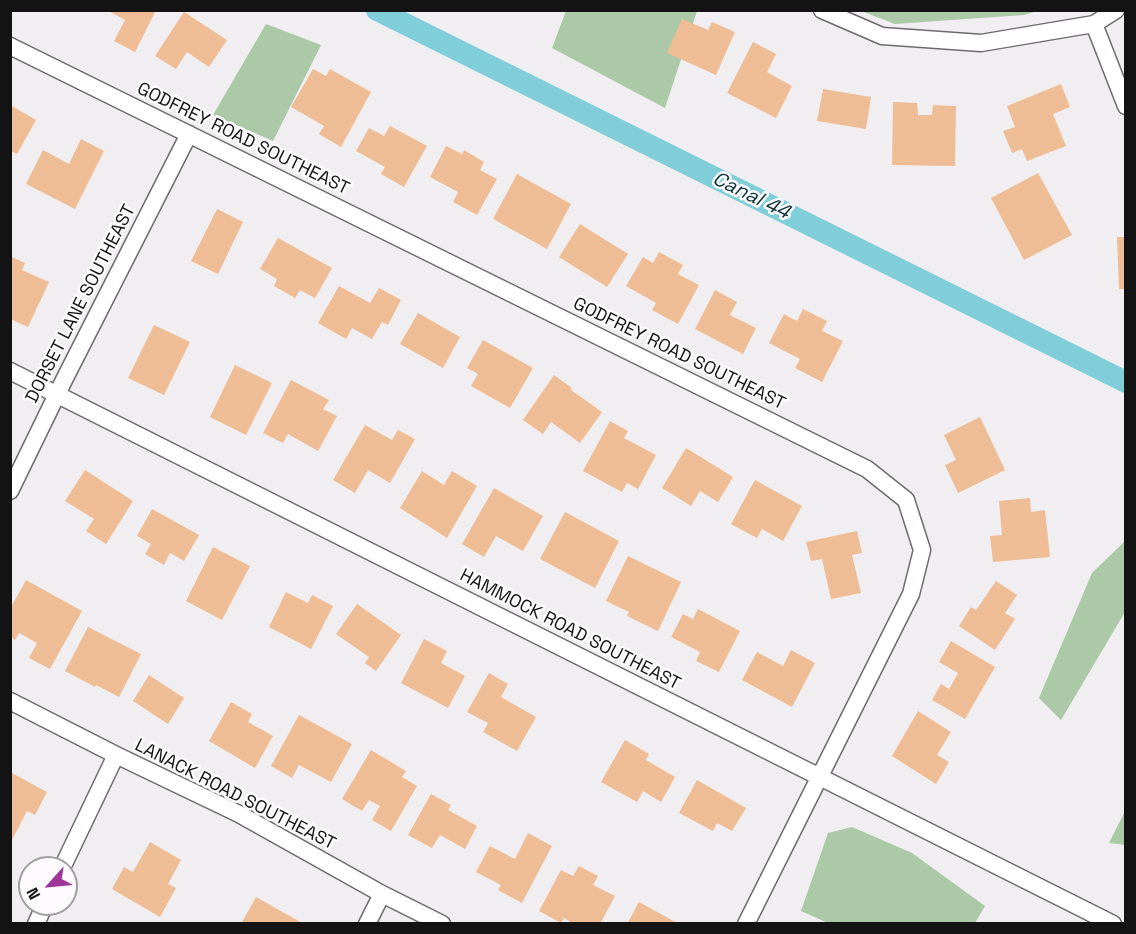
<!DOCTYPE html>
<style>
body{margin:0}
#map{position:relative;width:1136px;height:934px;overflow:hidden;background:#f0eef0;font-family:"Space Grotesk",sans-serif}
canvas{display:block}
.frame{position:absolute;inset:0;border:12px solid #131314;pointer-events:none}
.north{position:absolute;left:18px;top:856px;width:60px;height:60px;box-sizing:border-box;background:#fdfbfe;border:2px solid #9f9ea0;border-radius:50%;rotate:243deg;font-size:16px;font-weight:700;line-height:24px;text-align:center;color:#131314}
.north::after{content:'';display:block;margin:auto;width:21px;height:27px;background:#9f379a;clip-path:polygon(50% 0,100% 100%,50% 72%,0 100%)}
</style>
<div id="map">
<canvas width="1136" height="934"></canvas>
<div class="frame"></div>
<div class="north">N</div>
</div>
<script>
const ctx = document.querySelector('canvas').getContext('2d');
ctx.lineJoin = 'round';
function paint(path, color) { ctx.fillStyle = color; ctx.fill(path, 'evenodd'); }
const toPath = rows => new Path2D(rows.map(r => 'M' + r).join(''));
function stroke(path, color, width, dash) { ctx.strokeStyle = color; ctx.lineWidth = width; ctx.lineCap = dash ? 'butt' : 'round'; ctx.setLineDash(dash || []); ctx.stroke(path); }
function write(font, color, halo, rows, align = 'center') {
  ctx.font = font + ' "Space Grotesk",sans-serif'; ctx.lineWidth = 5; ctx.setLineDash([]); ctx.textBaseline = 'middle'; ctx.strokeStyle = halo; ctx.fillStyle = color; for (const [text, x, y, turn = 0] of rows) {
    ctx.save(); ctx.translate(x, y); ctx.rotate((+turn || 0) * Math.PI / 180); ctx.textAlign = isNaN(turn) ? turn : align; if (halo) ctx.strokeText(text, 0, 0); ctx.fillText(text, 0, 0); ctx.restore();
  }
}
paint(toPath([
 [566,11,697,11,665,108,552,48],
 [861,11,1037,11,1024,15,895,24],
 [266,24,321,45,273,141,213,115],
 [1125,541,1125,612,1061,720,1039,698,1092,573],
 [1125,811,1125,845,1109,843],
 [852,827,912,853,985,906,975,923,828,923,801,911,828,833]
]), '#abc9a7');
stroke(toPath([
 [377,10,1126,382]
]), '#80ced9', 22);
paint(toPath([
 [107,10,156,10,135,52,114,41,125,20],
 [184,12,227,40,209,67,187,52,176,69,155,56],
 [682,19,708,30,712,22,735,32,716,75,667,53],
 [753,42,776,54,767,72,792,86,776,118,727,93],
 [313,69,326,76,330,69,371,92,341,147,319,134,324,126,291,107],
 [1061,84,1070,107,1053,114,1066,146,1027,161,1022,149,1012,153,1003,131,1015,127,1007,106],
 [823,89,871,97,866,129,817,121],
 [893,102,917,103,918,115,932,115,933,105,956,106,955,166,892,165],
 [12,106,36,120,17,154,10,151],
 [390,126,427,146,404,187,381,174,385,167,356,151,369,128,384,136],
 [81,139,104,151,75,209,26,184,43,150,69,164],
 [446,146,462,154,464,150,484,162,480,170,497,179,477,215,453,202,458,192,430,177],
 [1038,173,1072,235,1024,260,991,198],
 [517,174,571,204,547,249,493,219],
 [217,209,243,222,218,274,191,261],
 [580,224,628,254,607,287,559,257],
 [1117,237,1126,237,1126,289,1119,289],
 [278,238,332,268,315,298,300,290,295,298,274,286,277,279,260,269],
 [659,252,683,265,678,274,699,285,678,324,652,310,656,303,626,286,643,257,653,263],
 [10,256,25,263,22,270,49,282,28,327,10,319],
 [339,286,370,303,379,288,401,300,388,325,382,322,372,339,352,328,346,339,318,323],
 [715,290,737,302,730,315,756,328,743,354,695,329],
 [803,309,827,321,822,331,843,341,822,382,795,368,800,359,769,343,784,314,797,321],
 [418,313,460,337,443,368,400,344],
 [154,325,190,342,164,395,128,378],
 [483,340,533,368,510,408,471,386,478,374,467,368],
 [235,365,272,383,246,435,210,417],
 [554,375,572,388,571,390,602,412,580,443,551,422,543,434,523,420],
 [291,380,329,400,323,409,337,416,318,451,288,434,283,443,263,433],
 [980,417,1005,470,958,493,945,465,956,460,944,435],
 [610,421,628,431,624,438,656,455,638,489,627,483,622,492,583,471],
 [365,425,392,440,398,430,415,439,390,483,368,470,355,493,333,480],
 [686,448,733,477,718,502,700,491,691,506,662,488],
 [85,470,133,501,106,544,86,531,94,519,65,501],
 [422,471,444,485,452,471,477,486,447,538,400,508],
 [755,480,802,506,783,541,762,529,757,538,731,524],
 [494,488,543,516,523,551,496,536,484,557,462,544],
 [1030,498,1031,512,1045,510,1050,557,993,562,990,536,1002,535,999,501],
 [152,509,199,535,184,561,170,553,164,565,145,554,151,544,137,536],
 [565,512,619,541,595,588,540,559],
 [857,531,862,553,852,555,861,593,831,599,822,559,811,561,806,542],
 [213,547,250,566,222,620,186,601],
 [628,556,681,582,658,631,627,616,629,612,606,601],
 [26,580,82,611,50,669,29,658,37,643,19,633,15,640,10,637,10,609],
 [996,581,1017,595,1005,613,1015,619,995,650,959,626,971,607,976,610],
 [286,592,308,603,312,595,333,606,311,649,269,627],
 [357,604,401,635,376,671,365,663,369,657,336,634],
 [698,609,740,631,719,672,696,661,700,652,671,637,683,614,693,619],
 [88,627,141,654,119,697,96,685,95,687,65,671],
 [424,639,447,651,441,663,465,676,448,708,401,683],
 [951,641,995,667,965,719,932,700,941,684,949,689,958,673,939,662],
 [791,650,815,663,792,707,742,680,757,652,783,666],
 [489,673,508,684,501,697,536,717,517,751,483,732,488,723,467,712],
 [149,675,184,698,168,724,133,701],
 [231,702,252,714,248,722,273,736,255,768,209,741],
 [918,711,951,732,937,755,949,762,936,784,892,756],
 [299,715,352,744,331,782,299,765,292,778,271,766],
 [625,740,649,754,646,760,675,777,661,802,643,791,637,802,601,782],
 [371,750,406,771,402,777,417,786,391,831,372,820,380,806,369,800,362,811,342,799],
 [10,772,47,792,35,815,27,811,12,840,10,839],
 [697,780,746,808,732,831,717,823,713,831,679,813],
 [431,794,451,805,448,810,477,826,465,849,440,835,432,848,408,835],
 [528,833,552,846,522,903,498,890,501,885,476,872,490,846,515,859],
 [150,842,181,860,168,884,176,888,160,917,112,889,124,867,133,872],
 [579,866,598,876,593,885,615,896,600,924,574,924,564,918,561,923,539,911,561,870,573,876],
 [256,897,304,924,244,924,242,922],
 [639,902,679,924,627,924]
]), '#efbd95');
const minor = toPath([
 [822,10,882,36,981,43,1094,24,1116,10],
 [1094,24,1126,106],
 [10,46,867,469,906,500,922,550,911,594,746,924],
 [10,371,1113,924],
 [10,491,63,382,189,134],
 [10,701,116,755,239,814,382,894,442,924],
 [62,868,116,755],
 [36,924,45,904],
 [367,924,382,894]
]);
stroke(minor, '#6d6b6d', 19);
stroke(minor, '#fff', 16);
write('18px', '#131314', '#fdfbfe', [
 ["GODFREY ROAD SOUTHEAST",243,139,26],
 ["DORSET LANE SOUTHEAST",81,304,-63],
 ["GODFREY ROAD SOUTHEAST",679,354,26],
 ["HAMMOCK ROAD SOUTHEAST",570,630,27],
 ["LANACK ROAD SOUTHEAST",235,795,27]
]);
write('italic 20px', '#0b3237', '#fdfbfe', [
 ["Canal 44",751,196,26]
]);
</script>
